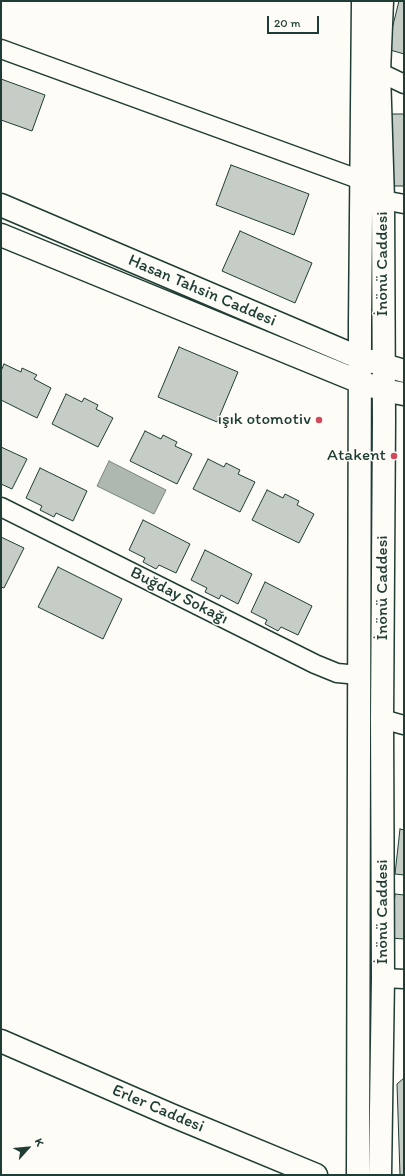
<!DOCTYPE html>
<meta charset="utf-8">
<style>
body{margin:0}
#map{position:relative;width:405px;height:1176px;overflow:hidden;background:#fdfcf7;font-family:Itim,sans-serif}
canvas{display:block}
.frame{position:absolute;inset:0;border:2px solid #1f3d34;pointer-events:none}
.north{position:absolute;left:8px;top:1128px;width:40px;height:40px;-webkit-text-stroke:3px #fdfcf7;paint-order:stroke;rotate:63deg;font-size:11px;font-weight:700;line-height:16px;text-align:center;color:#1f3d34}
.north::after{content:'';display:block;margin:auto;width:14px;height:18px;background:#1f3d34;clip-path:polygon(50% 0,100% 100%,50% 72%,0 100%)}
.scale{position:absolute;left:267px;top:16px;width:52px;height:18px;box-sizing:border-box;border:2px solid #1f3d34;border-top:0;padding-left:5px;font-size:12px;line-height:14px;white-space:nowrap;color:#1f3d34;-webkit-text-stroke:3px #fdfcf7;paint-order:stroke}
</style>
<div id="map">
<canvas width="405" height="1176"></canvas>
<div class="frame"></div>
<div class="north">K</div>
<div class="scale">20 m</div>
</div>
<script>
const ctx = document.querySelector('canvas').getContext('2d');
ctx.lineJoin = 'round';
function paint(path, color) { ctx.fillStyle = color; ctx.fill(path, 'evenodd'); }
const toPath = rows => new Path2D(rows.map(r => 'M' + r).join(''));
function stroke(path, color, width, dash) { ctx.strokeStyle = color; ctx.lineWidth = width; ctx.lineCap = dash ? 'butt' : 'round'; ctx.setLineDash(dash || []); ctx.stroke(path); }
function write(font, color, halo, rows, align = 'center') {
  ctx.font = font + ' Itim,sans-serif'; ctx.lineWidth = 3; ctx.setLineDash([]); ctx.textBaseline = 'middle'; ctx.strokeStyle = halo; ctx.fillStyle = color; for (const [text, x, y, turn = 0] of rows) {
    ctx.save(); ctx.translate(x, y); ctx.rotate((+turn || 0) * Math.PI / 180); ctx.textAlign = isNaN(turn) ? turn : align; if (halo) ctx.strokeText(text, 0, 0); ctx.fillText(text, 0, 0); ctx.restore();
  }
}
const water = toPath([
 [109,461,166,490,154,514,97,486,109,461]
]);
paint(water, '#aeb8b1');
stroke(water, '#75877f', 1);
const building = toPath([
 [399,1,404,1,404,54,387,49,399,1],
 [1,79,45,95,32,131,1,120,1,79],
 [388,114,404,114,404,186,388,186,388,114],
 [231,165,309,194,294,235,216,205,231,165],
 [240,231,312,263,295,303,222,271,240,231],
 [179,347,238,372,217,422,158,397,179,347],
 [4,364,21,372,22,368,37,375,34,379,51,388,37,418,1,400,1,371,4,364],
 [66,394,82,402,84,398,98,405,96,409,113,418,98,447,52,424,66,394],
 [145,431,161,439,163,435,177,442,175,446,192,454,177,484,130,461,145,431],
 [1,447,27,459,12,489,1,484,1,447],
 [208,459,224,467,226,463,240,470,238,474,255,482,240,512,193,489,208,459],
 [40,468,87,491,73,521,56,513,54,517,40,510,42,506,26,498,40,468],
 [267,490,283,498,285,494,299,501,297,505,314,514,299,543,252,520,267,490],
 [143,520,190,544,176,573,159,565,156,569,143,562,145,558,129,550,143,520],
 [1,537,24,548,4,588,1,587,1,537],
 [205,550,252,574,238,604,221,595,219,599,205,592,207,588,191,580,205,550],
 [58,567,122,599,103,639,38,607,58,567],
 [265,582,312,606,298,635,281,627,278,631,265,624,267,620,251,612,265,582],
 [400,829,404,830,404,875,395,874,400,829],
 [395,894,404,895,404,939,391,938,395,894],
 [404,1078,404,1175,400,1175,397,1084,404,1078]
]);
paint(building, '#c6cdc7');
stroke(building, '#1f3d34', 1);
const street = toPath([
 [1,49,361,180],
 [379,72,404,84],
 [383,200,404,204],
 [1,507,315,664,337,673,359,675],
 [382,719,404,725],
 [383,978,404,979]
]);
const secondary = toPath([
 [1,205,360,358,404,371],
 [1,235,360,382,384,390,404,394],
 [1,1041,171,1115,316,1175],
 [358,1175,360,324,363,1],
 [380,1175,383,978,382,719,384,420,383,200,379,72,382,1]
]);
stroke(street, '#1f3d34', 21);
stroke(secondary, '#1f3d34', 25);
stroke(street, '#fdfcf7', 18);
stroke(secondary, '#fdfcf7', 22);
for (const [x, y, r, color] of [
 [319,420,4,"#d1495b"],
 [394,456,4,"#d1495b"]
]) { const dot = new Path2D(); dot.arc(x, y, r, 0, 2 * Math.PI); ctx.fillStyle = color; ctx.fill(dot); stroke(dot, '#fdfcf7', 1.5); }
write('17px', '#1f3d34', '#fdfcf7', [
 ["İnönü Caddesi",383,264,-90],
 ["Hasan Tahsin Caddesi",202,291,23],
 ["İnönü Caddesi",383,588,-90],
 ["Buğday Sokağı",179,596,27],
 ["İnönü Caddesi",383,912,-90],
 ["Erler Caddesi",158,1109,23]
]);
write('17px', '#1f3d34', '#fdfcf7', [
 ["ışık otomotiv",311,420],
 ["Atakent",386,456]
], 'right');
</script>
